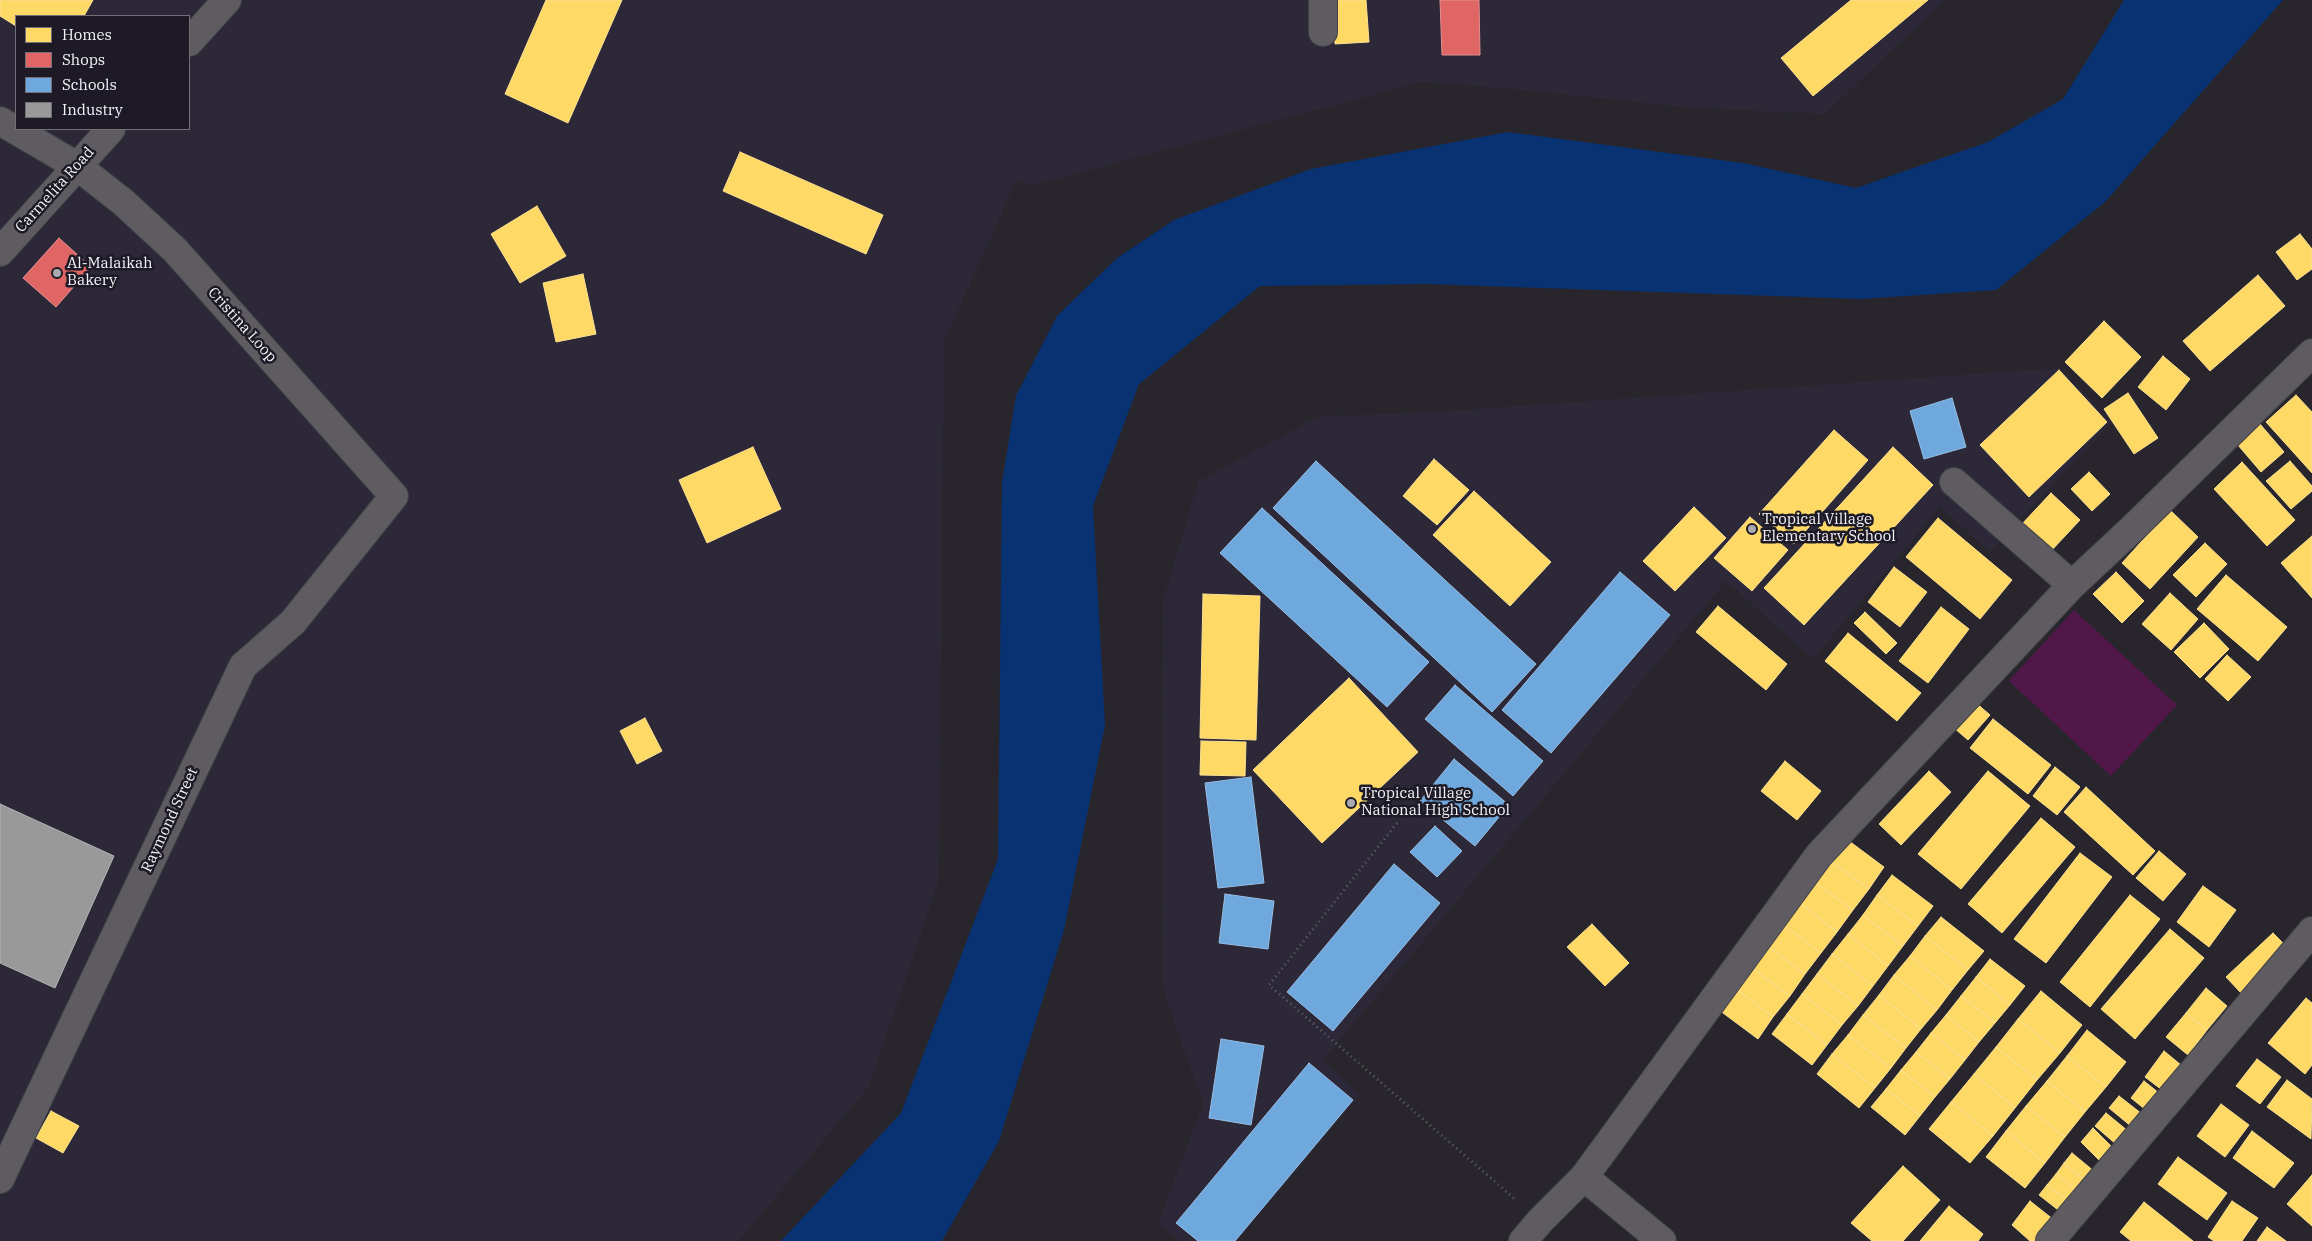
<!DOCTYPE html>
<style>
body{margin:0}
#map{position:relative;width:2312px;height:1241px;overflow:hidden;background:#28262c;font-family:"IBM Plex Serif",serif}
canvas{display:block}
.legend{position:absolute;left:15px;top:15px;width:175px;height:115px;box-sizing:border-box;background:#1d1a25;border:1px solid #73707a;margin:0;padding:6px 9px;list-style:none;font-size:15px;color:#f3f1f9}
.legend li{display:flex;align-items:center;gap:10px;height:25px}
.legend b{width:25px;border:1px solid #73707a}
</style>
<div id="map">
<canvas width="2312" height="1241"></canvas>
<ul class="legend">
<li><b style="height:14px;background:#ffd966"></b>Homes</li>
<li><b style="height:14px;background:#e06666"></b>Shops</li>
<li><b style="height:14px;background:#6fa8dc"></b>Schools</li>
<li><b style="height:14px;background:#999"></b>Industry</li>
</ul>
</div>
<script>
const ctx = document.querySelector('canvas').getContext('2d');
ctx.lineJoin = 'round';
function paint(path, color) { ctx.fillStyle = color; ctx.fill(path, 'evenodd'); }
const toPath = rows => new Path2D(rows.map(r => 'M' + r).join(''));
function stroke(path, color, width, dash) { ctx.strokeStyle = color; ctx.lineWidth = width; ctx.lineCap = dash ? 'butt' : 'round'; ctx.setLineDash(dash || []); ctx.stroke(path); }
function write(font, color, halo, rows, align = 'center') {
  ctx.font = font + ' "IBM Plex Serif",serif'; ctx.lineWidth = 5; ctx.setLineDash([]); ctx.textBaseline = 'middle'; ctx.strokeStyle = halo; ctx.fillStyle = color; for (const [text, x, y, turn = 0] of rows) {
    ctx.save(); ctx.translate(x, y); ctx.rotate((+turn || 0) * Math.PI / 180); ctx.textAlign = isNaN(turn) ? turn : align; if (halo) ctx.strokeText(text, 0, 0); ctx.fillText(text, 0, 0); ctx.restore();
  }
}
paint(toPath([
 [0,0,1945,0,1825,114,1695,108,1502,88,1422,82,1034,185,1016,181,944,342,939,880,870,1085,739,1241,0,1241],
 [16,16,189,16,189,129,16,129],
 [2060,368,2112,422,1990,552,1940,507,1813,659,1726,581,1323,1060,1360,1095,1237,1241,1180,1241,1158,1223,1203,1104,1162,986,1163,601,1198,482,1317,417,1447,411]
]), '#2c2837');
paint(toPath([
 [2074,610,2177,705,2111,776,2009,681]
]), '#521749');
paint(toPath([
 [2124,0,2283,0,2105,202,1996,290,1861,299,1426,284,1260,286,1139,384,1093,506,1105,725,1064,930,999,1141,942,1241,781,1241,901,1113,998,859,1002,483,1016,396,1057,316,1117,258,1174,220,1311,169,1508,132,1743,163,1856,188,1988,142,2063,99]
]), '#083272');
const homes = toPath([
 [0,0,93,0,84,16,16,16,16,26,0,16,0,0],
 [546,0,622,0,568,123,505,94,546,0],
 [1332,0,1366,0,1369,42,1335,44,1332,0],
 [1851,0,1928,0,1813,96,1781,58,1851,0],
 [740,152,883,215,866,254,723,191,740,152],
 [537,206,566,256,520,283,491,234,537,206],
 [2300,234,2312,249,2312,269,2297,280,2276,252,2300,234],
 [583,274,596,334,556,342,543,283,583,274],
 [2258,275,2285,306,2210,371,2183,341,2258,275],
 [2104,321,2141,357,2102,398,2065,362,2104,321],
 [2163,356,2190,379,2166,410,2138,387,2163,356],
 [2059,370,2107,422,2029,497,1980,445,2059,370],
 [2128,393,2158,438,2134,454,2104,409,2128,393],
 [2296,395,2312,412,2312,473,2266,422,2296,395],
 [2260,424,2284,452,2261,472,2237,444,2260,424],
 [1834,430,1868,460,1794,544,1759,514,1834,430],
 [753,447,781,509,707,543,679,480,753,447],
 [1893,447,1933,485,1804,625,1764,588,1893,447],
 [1434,459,1469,490,1437,525,1403,496,1434,459],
 [2290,461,2312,486,2312,491,2291,509,2266,481,2290,461],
 [2242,462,2295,520,2267,546,2214,489,2242,462],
 [2089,472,2110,494,2092,511,2071,489,2089,472],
 [1474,491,1551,562,1510,606,1433,535,1474,491],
 [2051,493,2080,520,2051,551,2022,524,2051,493],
 [1694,507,1726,538,1675,591,1643,561,1694,507],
 [2170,510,2198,537,2150,589,2122,563,2170,510],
 [1750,517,1788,550,1752,591,1714,558,1750,517],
 [1938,518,2012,580,1980,619,1906,557,1938,518],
 [2312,536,2312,598,2281,563,2312,536],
 [2205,543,2227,564,2196,597,2173,575,2205,543],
 [1894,567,1927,592,1900,627,1868,602,1894,567],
 [2116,572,2144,601,2122,623,2093,594,2116,572],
 [2226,575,2287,627,2258,661,2197,609,2226,575],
 [2170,593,2198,619,2171,650,2142,624,2170,593],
 [1203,594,1260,596,1256,740,1200,738,1203,594],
 [1718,606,1787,664,1766,690,1696,632,1718,606],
 [1941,607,1969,629,1928,683,1899,661,1941,607],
 [1865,612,1897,643,1886,654,1854,623,1865,612],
 [2204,623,2229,649,2200,678,2174,652,2204,623],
 [1848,633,1921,693,1897,721,1825,661,1848,633],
 [2227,655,2251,677,2228,701,2205,679,2227,655],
 [1349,678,1418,752,1322,843,1253,770,1349,678],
 [1975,702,1990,715,1968,740,1953,727,1975,702],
 [645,718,662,751,637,764,620,731,645,718],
 [1993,719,2051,765,2028,794,1970,748,1993,719],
 [1201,741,1246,742,1245,776,1200,775,1201,741],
 [1785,761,1821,791,1797,820,1761,791,1785,761],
 [2055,767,2080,787,2057,815,2033,796,2055,767],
 [1929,771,1951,792,1901,845,1879,824,1929,771],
 [1988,771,2030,806,1961,889,1918,854,1988,771],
 [2086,787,2155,851,2133,875,2064,812,2086,787],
 [2041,818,2075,847,2002,933,1968,904,2041,818],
 [1845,838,1884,867,1869,889,1829,860,1845,838],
 [2159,851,2186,874,2163,901,2136,878,2159,851],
 [2080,853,2112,877,2046,963,2014,939,2080,853],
 [1829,860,1869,889,1853,910,1813,881,1829,860],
 [1892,875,1933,906,1918,926,1877,895,1892,875],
 [1813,881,1853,910,1837,932,1798,902,1813,881],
 [2203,886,2236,910,2209,947,2177,922,2203,886],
 [1877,895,1918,926,1903,946,1863,915,1877,895],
 [2130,895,2160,919,2090,1007,2060,982,2130,895],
 [1798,902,1837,932,1821,953,1782,924,1798,902],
 [1863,915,1903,946,1888,966,1848,934,1863,915],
 [1941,917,1984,951,1968,970,1925,936,1941,917],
 [1592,924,1629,963,1605,986,1567,947,1592,924],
 [1782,924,1821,953,1805,974,1766,945,1782,924],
 [2170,929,2204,958,2135,1039,2101,1009,2170,929],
 [2273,933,2288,948,2241,993,2226,977,2273,933],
 [1848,934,1888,966,1873,986,1832,954,1848,934],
 [1925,936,1968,970,1952,990,1910,956,1925,936],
 [1766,945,1805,974,1790,996,1750,967,1766,945],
 [1832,954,1873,986,1858,1006,1817,974,1832,954],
 [1910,956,1952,990,1937,1010,1894,975,1910,956],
 [1990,959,2025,986,2010,1005,1976,977,1990,959],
 [1750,967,1790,996,1773,1017,1735,988,1750,967],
 [1817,974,1858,1006,1842,1025,1802,994,1817,974],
 [1894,975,1937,1010,1921,1029,1879,995,1894,975],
 [1976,977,2010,1005,1995,1023,1961,996,1976,977],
 [1735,988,1773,1017,1758,1039,1719,1010,1735,988],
 [2206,988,2227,1006,2207,1030,2186,1013,2206,988],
 [2041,991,2082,1025,2060,1053,2018,1019,2041,991],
 [1802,994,1842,1025,1827,1045,1787,1014,1802,994],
 [1879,995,1921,1029,1906,1048,1863,1015,1879,995],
 [1961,996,1995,1023,1979,1042,1946,1015,1961,996],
 [2306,998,2312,1003,2312,1065,2305,1074,2268,1043,2306,998],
 [2186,1013,2207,1030,2188,1055,2166,1037,2186,1013],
 [1787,1014,1827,1045,1812,1065,1772,1034,1787,1014],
 [1863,1015,1906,1048,1891,1068,1848,1035,1863,1015],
 [1946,1015,1979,1042,1965,1060,1931,1033,1946,1015],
 [2018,1019,2060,1053,2037,1080,1996,1047,2018,1019],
 [2087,1030,2126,1062,2106,1087,2067,1056,2087,1030],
 [1931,1033,1965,1060,1950,1079,1916,1052,1931,1033],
 [1848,1035,1891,1068,1875,1088,1832,1054,1848,1035],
 [1996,1047,2037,1080,2015,1108,1974,1074,1996,1047],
 [2164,1051,2181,1065,2162,1090,2145,1077,2164,1051],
 [1916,1052,1950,1079,1935,1097,1901,1070,1916,1052],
 [1832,1054,1875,1088,1859,1108,1817,1074,1832,1054],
 [2067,1056,2106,1087,2085,1112,2047,1081,2067,1056],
 [2257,1059,2281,1077,2260,1104,2236,1086,2257,1059],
 [1901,1070,1935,1097,1920,1116,1886,1089,1901,1070],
 [1974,1074,2015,1108,1993,1136,1951,1102,1974,1074],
 [2287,1080,2312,1099,2311,1139,2267,1107,2287,1080],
 [2047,1081,2085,1112,2065,1137,2026,1106,2047,1081],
 [2144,1081,2159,1093,2146,1110,2131,1098,2144,1081],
 [1886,1089,1920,1116,1905,1135,1871,1107,1886,1089],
 [2119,1096,2142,1114,2132,1127,2109,1108,2119,1096],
 [1951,1102,1993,1136,1970,1163,1929,1129,1951,1102],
 [2221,1104,2249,1125,2225,1157,2197,1136,2221,1104],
 [2026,1106,2065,1137,2045,1163,2006,1131,2026,1106],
 [51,1111,79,1126,63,1153,36,1138,51,1111],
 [2106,1113,2128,1131,2117,1145,2095,1126,2106,1113],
 [2093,1128,2115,1150,2102,1163,2081,1142,2093,1128],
 [2006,1131,2045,1163,2025,1188,1986,1157,2006,1131],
 [2252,1131,2294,1163,2274,1188,2233,1158,2252,1131],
 [2072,1153,2095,1172,2087,1182,2064,1163,2072,1153],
 [2178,1157,2227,1193,2207,1220,2158,1184,2178,1157],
 [2064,1163,2087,1182,2079,1192,2056,1174,2064,1163],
 [1903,1166,1940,1200,1903,1241,1872,1241,1851,1223,1903,1166],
 [2056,1174,2079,1192,2071,1203,2047,1185,2056,1174],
 [2312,1175,2312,1226,2287,1204,2312,1175],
 [2047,1185,2071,1203,2062,1213,2039,1195,2047,1185],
 [2030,1201,2054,1220,2037,1241,2030,1241,2012,1225,2030,1201],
 [2232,1201,2258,1218,2242,1241,2214,1241,2208,1237,2232,1201],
 [2144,1202,2193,1241,2131,1241,2120,1232,2144,1202],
 [1949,1206,1983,1234,1978,1241,1920,1241,1949,1206],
 [2267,1227,2286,1241,2257,1241,2267,1227]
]);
paint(homes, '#ffd966');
stroke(homes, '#fbe092', 1);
const shops = toPath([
 [1440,0,1479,0,1480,55,1442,55,1440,0],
 [59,238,91,267,56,307,23,278,59,238]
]);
paint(shops, '#e06666');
stroke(shops, '#e69092', 1);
const schools = toPath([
 [1952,398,1966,447,1924,459,1910,411,1952,398],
 [1316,461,1536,664,1492,712,1273,508,1316,461],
 [1262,508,1429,662,1387,707,1220,553,1262,508],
 [1620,572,1670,615,1551,753,1502,710,1620,572],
 [1455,685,1543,761,1513,796,1425,719,1455,685],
 [1454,759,1509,805,1475,846,1420,801,1454,759],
 [1251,777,1264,883,1218,888,1205,783,1251,777],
 [1435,826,1462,851,1437,877,1410,852,1435,826],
 [1394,864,1440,903,1333,1031,1287,992,1394,864],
 [1225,894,1274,901,1268,949,1219,943,1225,894],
 [1221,1039,1264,1046,1251,1125,1209,1118,1221,1039],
 [1309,1063,1353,1100,1235,1241,1198,1241,1176,1223,1309,1063]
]);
paint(schools, '#6fa8dc');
stroke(schools, '#97bee5', 1);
const industry = toPath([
 [0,804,114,856,55,988,0,963,0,804]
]);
paint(industry, '#999');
stroke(industry, '#b4b3b6', 1);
const minor = toPath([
 [1323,0,1323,32],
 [189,42,227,0],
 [0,121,77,166,123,202,175,250,394,496,293,622,243,666,0,1179],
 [0,252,111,129],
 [1954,482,2072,585],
 [1584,1177,1662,1241],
 [1523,1241,1540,1221,1584,1177,1819,855,2072,585,2134,527,2312,353],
 [2050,1241,2312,931]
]);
stroke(minor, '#424146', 30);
stroke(toPath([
 [1397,823,1269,985,1516,1200]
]), '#616064', 3, [1, 4]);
stroke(minor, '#5e5c61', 28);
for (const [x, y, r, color] of [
 [57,273,5,"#acaab1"],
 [1752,529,5,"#acaab1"],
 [1351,803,5,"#acaab1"]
]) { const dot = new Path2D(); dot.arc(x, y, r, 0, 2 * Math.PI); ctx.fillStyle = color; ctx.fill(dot); stroke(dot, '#1d1a25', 2); }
write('15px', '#f3f1f9', '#1d1a25', [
 ["Carmelita Road",55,190,-48],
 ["Cristina Loop",242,325,48],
 ["Raymond Street",170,820,-65]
]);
write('15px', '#f3f1f9', '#1d1a25', [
 ["Al-Malaikah",67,264],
 ["Bakery",67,281],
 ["Tropical Village",1762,520],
 ["Elementary School",1762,537],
 ["Tropical Village",1361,794],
 ["National High School",1361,811]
], 'left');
</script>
